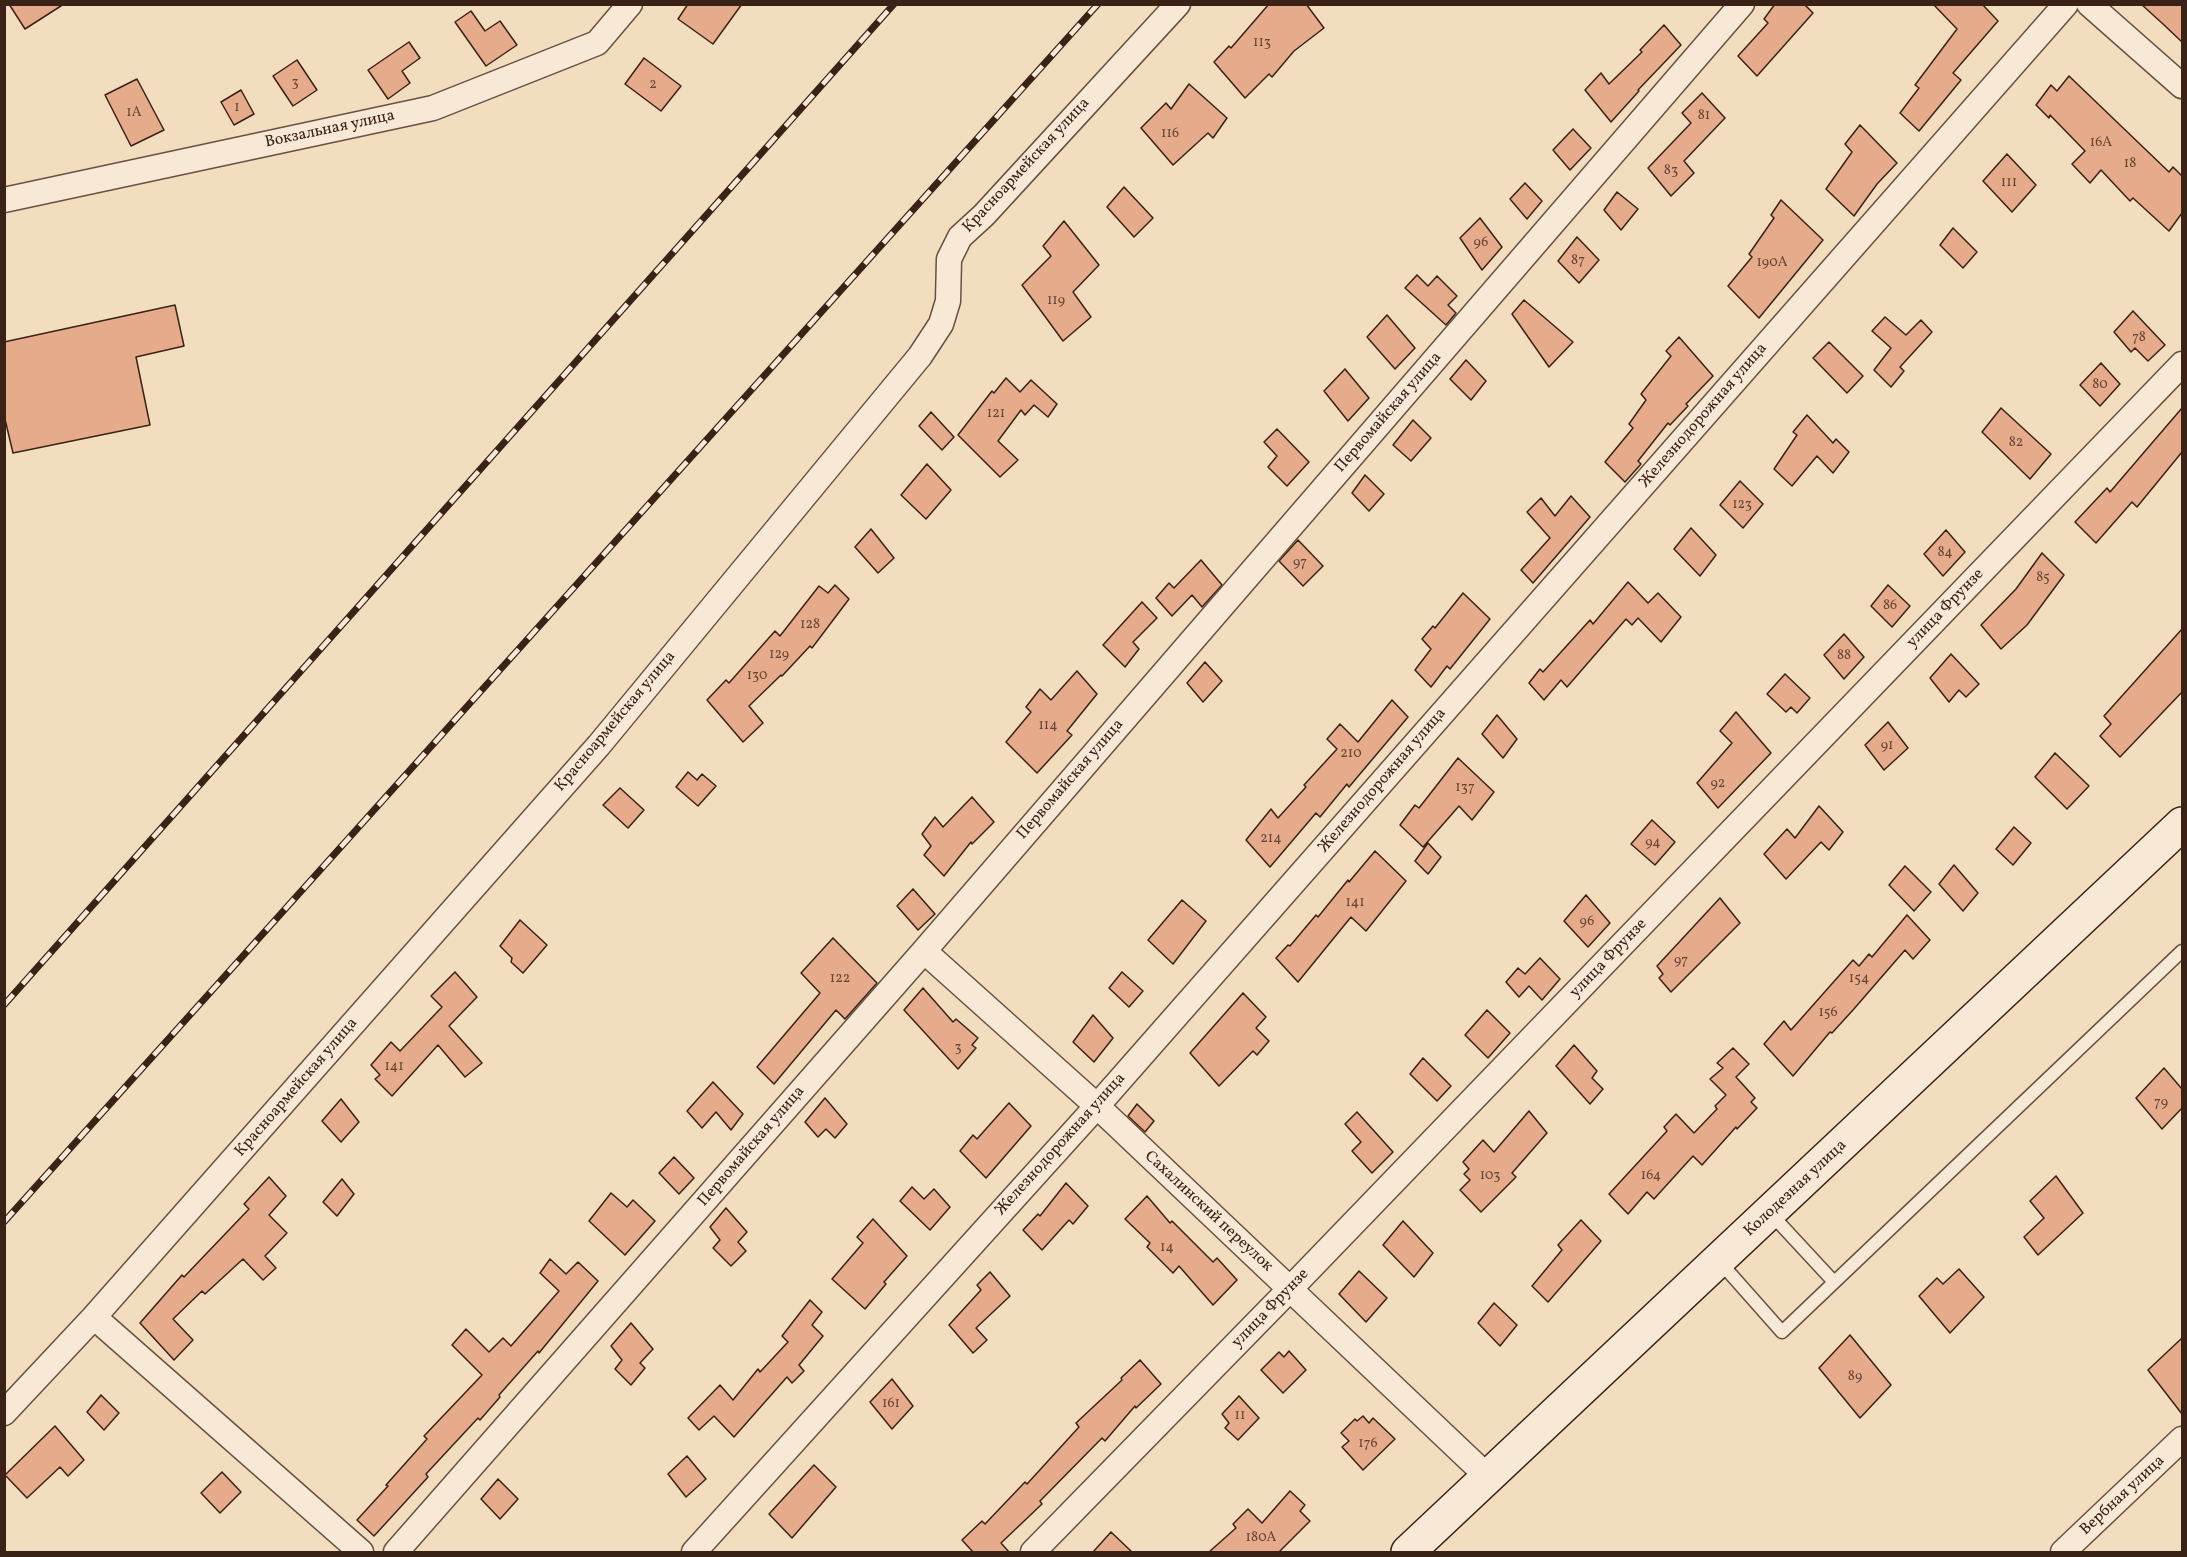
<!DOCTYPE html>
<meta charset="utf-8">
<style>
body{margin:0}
#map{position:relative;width:2187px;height:1557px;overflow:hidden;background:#f2ddbe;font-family:Vollkorn,serif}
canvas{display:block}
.frame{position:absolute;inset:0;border:6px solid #3b2217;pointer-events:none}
</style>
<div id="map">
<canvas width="2187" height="1557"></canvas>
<div class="frame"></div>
</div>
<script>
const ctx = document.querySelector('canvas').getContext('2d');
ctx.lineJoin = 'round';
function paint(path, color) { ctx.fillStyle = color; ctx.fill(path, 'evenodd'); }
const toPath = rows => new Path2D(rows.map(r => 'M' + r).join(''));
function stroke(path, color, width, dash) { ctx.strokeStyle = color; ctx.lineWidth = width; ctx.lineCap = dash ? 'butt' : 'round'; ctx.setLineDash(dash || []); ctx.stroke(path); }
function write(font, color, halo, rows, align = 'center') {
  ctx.font = font + ' Vollkorn,serif'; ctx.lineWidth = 4.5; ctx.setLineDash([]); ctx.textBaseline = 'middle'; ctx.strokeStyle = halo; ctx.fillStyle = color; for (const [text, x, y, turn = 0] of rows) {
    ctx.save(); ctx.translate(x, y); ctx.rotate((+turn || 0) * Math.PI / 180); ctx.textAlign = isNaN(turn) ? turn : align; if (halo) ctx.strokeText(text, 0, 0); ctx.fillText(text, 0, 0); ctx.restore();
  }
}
const building = toPath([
 [9,4,64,4,25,29,9,4],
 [688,4,742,4,713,44,678,19,688,4],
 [1269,4,1306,4,1324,28,1294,51,1272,77,1269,74,1245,98,1214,62,1229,46,1231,48,1269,4],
 [1775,4,1804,4,1813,13,1757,76,1738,56,1768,23,1764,19,1775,4],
 [1933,4,1982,4,1998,21,1953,73,1961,80,1919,131,1900,113,1919,88,1915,85,1957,29,1933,4],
 [2141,4,2182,4,2182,42,2163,24,2141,4],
 [471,11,485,31,500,21,517,45,486,66,455,22,471,11],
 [1664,25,1681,45,1638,90,1639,91,1611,122,1585,90,1601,73,1609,84,1642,52,1640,50,1664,25],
 [409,42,420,58,402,71,410,83,388,99,368,70,409,42],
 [644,58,681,86,661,111,625,84,644,58],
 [297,60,317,90,293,106,273,76,297,60],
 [2069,76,2169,172,2173,167,2182,176,2182,213,2169,231,2133,198,2130,201,2101,170,2090,183,2072,164,2085,151,2050,115,2049,118,2036,105,2051,85,2057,91,2069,76],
 [137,79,164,130,131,146,105,95,137,79],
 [1189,84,1227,118,1213,138,1208,133,1173,165,1141,128,1166,103,1171,109,1189,84],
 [241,90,254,114,234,125,221,102,241,90],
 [1702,93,1725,118,1684,161,1694,173,1671,196,1648,168,1691,123,1682,113,1702,93],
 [1860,125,1897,163,1877,184,1854,216,1826,189,1852,152,1845,144,1860,125],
 [1573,129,1591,148,1570,170,1553,150,1573,129],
 [2007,154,2036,185,2012,212,1983,181,2007,154],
 [1525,183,1542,201,1527,219,1510,199,1525,183],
 [1124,187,1153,218,1134,237,1107,207,1124,187],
 [1617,192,1638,209,1621,230,1604,210,1617,192],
 [1781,200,1823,240,1759,318,1728,286,1752,257,1749,254,1774,218,1771,215,1781,200],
 [1480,218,1502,247,1482,270,1460,238,1480,218],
 [1064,221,1099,265,1073,292,1091,317,1063,341,1022,285,1051,256,1043,246,1064,221],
 [1953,228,1977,252,1963,268,1940,245,1953,228],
 [1577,237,1599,260,1579,283,1558,261,1577,237],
 [1417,275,1428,286,1437,276,1457,296,1448,305,1456,313,1446,325,1405,288,1417,275],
 [1524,300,1573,342,1549,367,1512,314,1524,300],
 [175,305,184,346,136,357,150,425,13,453,4,415,4,342,175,305],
 [2133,311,2165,345,2148,361,2135,348,2131,352,2114,332,2133,311],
 [1387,315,1415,348,1395,369,1367,337,1387,315],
 [1885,317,1906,335,1921,320,1932,332,1900,367,1904,371,1891,387,1874,370,1891,348,1872,331,1885,317],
 [1679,337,1713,376,1686,404,1688,406,1670,425,1668,423,1638,461,1641,464,1625,482,1605,462,1633,428,1629,424,1646,400,1641,394,1671,356,1666,351,1679,337],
 [1829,342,1863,376,1847,393,1813,358,1829,342],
 [1466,360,1486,381,1471,400,1450,379,1466,360],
 [2101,363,2120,384,2100,406,2080,385,2101,363],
 [1345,369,1369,398,1348,421,1324,391,1345,369],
 [1006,378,1020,392,1031,380,1057,404,1048,417,1034,405,1025,415,1021,410,998,441,1018,460,1000,477,958,435,992,391,994,393,1006,378],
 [2001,408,2051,454,2030,479,1982,432,2001,408],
 [2182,408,2182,452,2137,507,2132,502,2096,543,2075,522,2107,488,2110,492,2182,408],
 [931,412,954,437,942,450,919,426,931,412],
 [1807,415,1833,443,1836,439,1849,452,1833,473,1817,456,1792,486,1774,469,1797,435,1793,432,1807,415],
 [1413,420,1431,438,1411,461,1393,445,1413,420],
 [1277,429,1309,462,1287,486,1268,467,1277,456,1264,442,1277,429],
 [927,464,951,490,926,519,901,495,927,464],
 [1365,475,1384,494,1369,511,1352,493,1365,475],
 [1740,481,1763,504,1743,528,1720,505,1740,481],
 [1571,496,1590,517,1533,583,1521,570,1550,538,1527,512,1541,498,1555,516,1571,496],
 [1691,528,1716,555,1700,576,1674,549,1691,528],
 [871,529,894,558,878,573,855,547,871,529],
 [1946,530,1965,552,1943,576,1924,554,1946,530],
 [1298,540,1323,566,1303,586,1279,561,1298,540],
 [2042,553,2064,575,2027,625,2001,649,1981,625,2016,589,2042,553],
 [1201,560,1222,585,1202,607,1192,595,1172,616,1156,598,1169,583,1174,588,1201,560],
 [1628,582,1648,603,1658,593,1681,617,1661,642,1638,618,1632,625,1626,619,1567,687,1561,680,1544,700,1529,683,1540,669,1543,672,1590,620,1593,624,1628,582],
 [835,585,849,599,812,648,810,646,782,676,781,675,749,706,763,723,743,742,707,700,726,680,729,683,775,631,780,636,819,586,828,593,835,585],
 [1888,585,1910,606,1892,627,1871,606,1888,585],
 [1463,593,1490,619,1450,669,1447,666,1431,687,1415,670,1431,649,1422,639,1433,626,1435,628,1463,593],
 [1142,602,1157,618,1133,642,1139,649,1125,667,1103,645,1142,602],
 [2182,629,2182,692,2120,757,2100,736,2111,724,2104,716,2182,629],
 [1844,634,1864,657,1844,679,1824,655,1844,634],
 [1951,654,1979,684,1966,697,1959,690,1949,702,1930,678,1951,654],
 [1205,662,1222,681,1203,702,1187,683,1205,662],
 [1077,671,1097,694,1067,731,1072,735,1037,773,1006,742,1031,712,1026,707,1040,689,1051,700,1077,671],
 [1785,674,1810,698,1797,713,1791,707,1786,712,1767,694,1785,674],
 [1392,700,1408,717,1349,787,1347,784,1320,817,1316,813,1270,867,1246,840,1271,809,1278,818,1306,787,1304,785,1337,749,1327,739,1340,724,1358,742,1392,700],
 [1736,712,1771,753,1718,808,1697,783,1732,743,1720,731,1736,712],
 [1497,715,1517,739,1503,758,1482,734,1497,715],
 [1888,722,1908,748,1884,770,1865,745,1888,722],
 [2055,753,2089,786,2067,809,2035,777,2055,753],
 [1458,758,1494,792,1472,820,1459,806,1423,847,1400,825,1415,805,1419,808,1458,758],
 [688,772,697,780,702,774,716,786,698,806,676,787,688,772],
 [620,788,644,810,628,828,603,805,620,788],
 [972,797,994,822,972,844,971,842,944,876,924,855,931,846,922,834,935,817,943,827,972,797],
 [1819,806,1843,832,1829,850,1821,842,1786,879,1764,854,1787,829,1795,838,1819,806],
 [1652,820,1675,842,1655,865,1631,844,1652,820],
 [2014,827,2031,843,2013,865,1996,849,2014,827],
 [1428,843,1441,857,1428,874,1415,861,1428,843],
 [1375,851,1406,881,1366,931,1351,917,1298,982,1276,958,1288,945,1290,946,1316,915,1318,917,1348,880,1349,882,1375,851],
 [1954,865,1978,893,1963,911,1939,884,1954,865],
 [1905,866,1931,892,1914,911,1889,885,1905,866],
 [913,889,935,914,918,930,897,906,913,889],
 [1586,895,1610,923,1588,947,1564,921,1586,895],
 [1720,898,1740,923,1671,992,1659,978,1663,974,1657,966,1720,898],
 [1182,900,1206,921,1173,964,1148,940,1182,900],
 [1907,915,1930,940,1913,959,1905,950,1853,1010,1832,1033,1830,1032,1793,1076,1764,1044,1784,1021,1791,1030,1853,960,1859,966,1869,954,1872,957,1907,915],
 [520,920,547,945,523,973,511,962,512,958,500,946,520,920],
 [833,938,877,983,845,1019,836,1010,774,1084,757,1067,820,993,801,973,833,938],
 [1540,958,1560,979,1542,1000,1529,986,1519,997,1506,982,1518,968,1525,974,1540,958],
 [455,972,477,997,449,1026,482,1063,465,1077,438,1045,392,1096,375,1079,380,1075,371,1065,391,1042,400,1051,442,1007,431,996,455,972],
 [1122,972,1143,991,1129,1007,1109,988,1122,972],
 [923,988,953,1022,956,1019,978,1038,972,1045,976,1048,958,1069,904,1010,923,988],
 [1243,993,1266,1017,1256,1028,1269,1041,1257,1055,1253,1051,1219,1086,1190,1053,1243,993],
 [1487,1010,1510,1033,1488,1058,1465,1035,1487,1010],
 [1093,1015,1113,1038,1094,1062,1073,1042,1093,1015],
 [1574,1045,1597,1071,1592,1078,1603,1089,1590,1104,1556,1066,1574,1045],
 [1733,1048,1749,1064,1736,1077,1755,1098,1751,1102,1757,1108,1737,1129,1736,1127,1702,1165,1693,1156,1654,1199,1647,1192,1628,1214,1609,1194,1667,1131,1664,1127,1676,1114,1694,1133,1717,1109,1715,1106,1726,1095,1710,1079,1723,1068,1717,1063,1733,1048],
 [1423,1058,1451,1086,1437,1101,1410,1074,1423,1058],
 [2164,1068,2182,1089,2182,1108,2162,1129,2136,1098,2164,1068],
 [713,1082,743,1114,731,1130,716,1112,702,1128,687,1111,713,1082],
 [825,1098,847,1124,835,1138,826,1129,818,1137,805,1122,825,1098],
 [341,1099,359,1122,341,1142,322,1121,341,1099],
 [1009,1103,1031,1126,986,1178,960,1151,973,1135,977,1139,1009,1103],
 [1137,1104,1154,1121,1145,1132,1128,1116,1137,1104],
 [1529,1111,1547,1133,1512,1173,1516,1177,1481,1212,1460,1190,1470,1180,1464,1174,1469,1169,1463,1162,1483,1140,1494,1152,1529,1111],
 [1357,1112,1393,1152,1372,1173,1352,1151,1361,1142,1345,1124,1357,1112],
 [674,1157,694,1178,679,1194,659,1173,674,1157],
 [2056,1176,2083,1213,2038,1255,2024,1237,2044,1218,2030,1201,2056,1176],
 [269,1177,286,1196,269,1215,287,1233,265,1256,276,1268,263,1280,243,1259,205,1294,202,1291,173,1319,193,1340,174,1360,140,1323,182,1275,184,1277,249,1209,244,1204,269,1177],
 [342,1179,354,1194,337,1216,323,1202,342,1179],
 [1066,1183,1088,1206,1073,1224,1069,1220,1042,1250,1023,1230,1038,1214,1040,1216,1066,1183],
 [912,1187,924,1199,934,1189,950,1207,930,1230,900,1201,912,1187],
 [611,1193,627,1207,633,1200,655,1221,625,1255,589,1221,611,1193],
 [1147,1196,1170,1223,1172,1221,1213,1262,1217,1258,1237,1280,1213,1305,1179,1266,1173,1273,1147,1247,1150,1243,1125,1219,1147,1196],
 [726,1208,747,1232,738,1242,746,1251,731,1266,713,1248,720,1240,710,1227,726,1208],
 [873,1219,907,1256,884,1282,886,1284,865,1309,832,1279,863,1243,857,1237,873,1219],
 [1581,1220,1601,1241,1548,1302,1532,1286,1562,1250,1558,1245,1581,1220],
 [1403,1221,1433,1253,1414,1277,1383,1245,1403,1221],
 [550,1259,566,1274,578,1262,598,1281,539,1353,538,1351,499,1395,500,1397,480,1420,478,1418,426,1474,428,1477,374,1536,357,1520,388,1486,386,1485,427,1439,424,1436,482,1375,452,1345,466,1329,489,1352,503,1338,511,1346,559,1291,540,1273,550,1259],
 [1959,1269,1984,1297,1950,1333,1919,1296,1937,1278,1943,1284,1959,1269],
 [1359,1271,1387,1298,1366,1322,1339,1294,1359,1271],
 [990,1272,1010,1296,976,1328,987,1340,973,1353,949,1325,981,1290,977,1285,990,1272],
 [810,1300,822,1312,812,1325,823,1336,799,1365,804,1371,792,1383,787,1377,734,1437,714,1416,699,1430,688,1418,720,1385,733,1400,758,1369,760,1372,788,1342,782,1336,810,1300],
 [1494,1303,1517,1325,1500,1346,1478,1323,1494,1303],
 [631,1323,653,1349,640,1363,645,1368,631,1385,615,1369,622,1360,611,1346,631,1323],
 [1850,1335,1891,1385,1860,1418,1819,1368,1850,1335],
 [2182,1338,2182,1414,2148,1370,2182,1338],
 [1289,1351,1306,1370,1283,1393,1261,1370,1279,1352,1284,1357,1289,1351],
 [1140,1360,1161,1384,1136,1408,1135,1406,1105,1441,1102,1438,1040,1501,1042,1504,1001,1543,1009,1552,973,1552,962,1540,982,1521,985,1524,1025,1482,1027,1484,1079,1427,1076,1423,1122,1380,1121,1378,1140,1360],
 [892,1379,913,1406,892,1429,870,1402,892,1379],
 [101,1395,119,1413,104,1430,87,1412,101,1395],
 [1239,1396,1259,1418,1238,1440,1225,1428,1229,1423,1222,1414,1239,1396],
 [1363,1416,1369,1423,1373,1418,1395,1439,1363,1470,1342,1447,1349,1441,1341,1433,1355,1419,1357,1421,1363,1416],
 [55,1426,84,1460,68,1476,60,1467,27,1498,5,1475,55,1426],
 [687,1456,706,1479,686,1497,668,1474,687,1456],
 [814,1465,836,1487,792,1538,769,1514,814,1465],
 [222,1472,241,1492,220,1513,201,1493,222,1472],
 [498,1479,518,1499,500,1519,481,1499,498,1479],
 [1290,1491,1305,1505,1300,1511,1310,1521,1279,1552,1209,1552,1236,1528,1233,1524,1248,1509,1262,1523,1290,1491],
 [1111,1532,1132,1552,1093,1552,1111,1532]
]);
paint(building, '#e5ab8b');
stroke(building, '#3b2217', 1.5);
const lane = toPath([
 [1771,1214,1834,1282],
 [1720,1262,1782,1332,2182,951]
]);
const street = toPath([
 [2089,4,2182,86],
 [4,200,433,108,597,43,630,4],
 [924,951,1097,1106,1488,1477],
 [94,1317,361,1552],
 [4,1413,94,1317,599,745,920,356,941,324,948,301,949,259,960,237,984,215,1178,4],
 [396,1552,924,951,1742,4],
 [694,1552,1097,1106,2066,4],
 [1033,1552,1290,1289,2182,364],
 [2063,1552,2182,1439]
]);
const secondary = toPath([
 [1408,1552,2182,824]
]);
stroke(lane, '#695141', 15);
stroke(street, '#695141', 27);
stroke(secondary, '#3b2217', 36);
stroke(lane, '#f7e9d5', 12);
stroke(street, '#f7e9d5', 24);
stroke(secondary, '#f7e9d5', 33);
const rail = toPath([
 [4,1005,894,4],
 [4,1222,1098,4]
]);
stroke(rail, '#3b2217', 7);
stroke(rail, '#f7e9d5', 4.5, [14]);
write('14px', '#664434', null, [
 ["113",1262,43],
 ["3",295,83],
 ["2",653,85],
 ["1",237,108],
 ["1А",134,113],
 ["81",1704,116],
 ["116",1170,134],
 ["16А",2101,143],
 ["18",2130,164],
 ["83",1671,171],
 ["111",2009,183],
 ["96",1481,243],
 ["87",1578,261],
 ["190А",1772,263],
 ["119",1056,301],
 ["78",2139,338],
 ["80",2100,385],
 ["121",996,414],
 ["82",2016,443],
 ["123",1742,505],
 ["84",1945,553],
 ["97",1300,563],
 ["85",2043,578],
 ["86",1890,606],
 ["128",810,625],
 ["129",779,655],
 ["88",1844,656],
 ["130",757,676],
 ["114",1048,726],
 ["91",1887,746],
 ["210",1351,754],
 ["92",1718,784],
 ["137",1465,788],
 ["214",1271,839],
 ["94",1653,843],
 ["141",1355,903],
 ["96",1587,922],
 ["97",1681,961],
 ["122",840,979],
 ["154",1859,979],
 ["156",1828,1013],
 ["3",958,1048],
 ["141",394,1067],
 ["79",2161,1103],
 ["103",1490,1176],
 ["164",1651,1176],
 ["14",1167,1248],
 ["89",1855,1377],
 ["161",891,1404],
 ["11",1240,1416],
 ["176",1368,1444],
 ["180А",1261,1538]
]);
write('16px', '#3b2217', '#f7e9d5', [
 ["Вокзальная улица",330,130,-12],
 ["Красноармейская улица",1027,166,-47],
 ["Первомайская улица",1389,413,-49],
 ["Железнодорожная улица",1704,416,-49],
 ["улица Фрунзе",1946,609,-46],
 ["Красноармейская улица",616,722,-50],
 ["Первомайская улица",1071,780,-49],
 ["Железнодорожная улица",1383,781,-49],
 ["улица Фрунзе",1609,959,-46],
 ["Красноармейская улица",297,1088,-49],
 ["Железнодорожная улица",1061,1145,-48],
 ["Первомайская улица",752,1147,-49],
 ["Колодезная улица",1796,1189,-43],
 ["Сахалинский переулок",1208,1212,43],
 ["улица Фрунзе",1271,1309,-46],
 ["Вербная улица",2123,1496,-43]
]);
</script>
